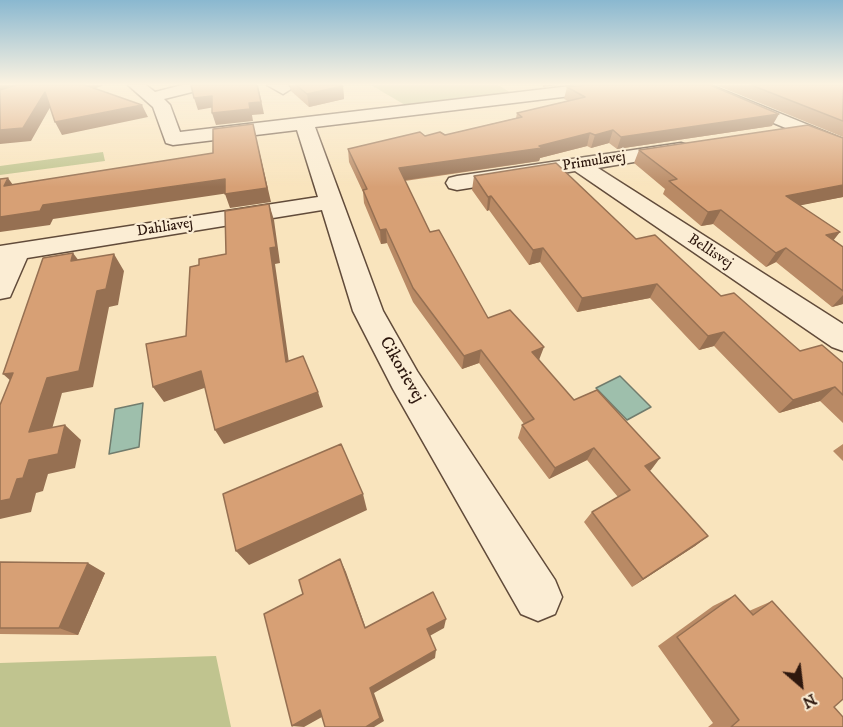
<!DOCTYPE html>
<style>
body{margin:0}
#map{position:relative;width:843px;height:727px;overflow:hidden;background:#f9e4bd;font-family:"IM FELL DW Pica",serif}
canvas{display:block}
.north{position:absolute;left:771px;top:655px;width:60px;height:60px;-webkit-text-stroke:4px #fbedd4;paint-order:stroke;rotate:152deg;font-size:16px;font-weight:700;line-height:24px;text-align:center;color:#2e180e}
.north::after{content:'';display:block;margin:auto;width:21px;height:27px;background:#2e180e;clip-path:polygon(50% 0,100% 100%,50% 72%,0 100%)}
</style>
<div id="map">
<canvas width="843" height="727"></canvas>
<div class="north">N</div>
</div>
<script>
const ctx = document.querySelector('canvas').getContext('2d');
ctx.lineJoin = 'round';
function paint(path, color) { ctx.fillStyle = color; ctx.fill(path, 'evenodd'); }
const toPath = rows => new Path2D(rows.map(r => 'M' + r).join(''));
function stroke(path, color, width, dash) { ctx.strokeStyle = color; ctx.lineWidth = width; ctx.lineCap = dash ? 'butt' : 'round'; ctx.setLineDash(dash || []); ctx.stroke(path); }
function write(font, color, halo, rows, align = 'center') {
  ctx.font = font + ' "IM FELL DW Pica",serif'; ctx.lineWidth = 4.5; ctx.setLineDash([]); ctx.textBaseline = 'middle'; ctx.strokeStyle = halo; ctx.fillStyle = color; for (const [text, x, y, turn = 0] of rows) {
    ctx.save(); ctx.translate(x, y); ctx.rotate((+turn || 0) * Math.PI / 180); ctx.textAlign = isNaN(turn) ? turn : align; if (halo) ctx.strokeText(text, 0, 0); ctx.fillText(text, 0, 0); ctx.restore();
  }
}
paint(toPath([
 [371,85,498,85,511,93,405,105],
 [103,152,105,161,0,175,0,166],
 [216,656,231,727,0,727,0,663]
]), '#c0c48f');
const water = toPath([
 [620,376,651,407,627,420,596,388,620,376],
 [143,403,139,447,109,454,115,409,143,403]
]);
paint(water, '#9ebfac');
stroke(water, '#717c6d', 1.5);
const minor = toPath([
 [128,85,146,85,155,92,182,85,210,85,208,88,164,99,170,105,180,132,579,85,628,85,620,90,315,127,383,311,417,371,555,580,562,597,555,614,538,621,521,614,393,389,353,311,322,210,27,258,10,297,0,299,0,246,318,197,297,130,173,145,166,143,153,107,128,85],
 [267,85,288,85,291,89,283,94,267,85],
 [688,85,710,85,843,139,843,152,690,88,688,85],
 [681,143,688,145,691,149,688,153,598,168,843,324,843,351,832,347,575,171,457,190,449,188,446,183,449,178,457,176,681,143]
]);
stroke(minor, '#614b3a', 3);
paint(minor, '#fbedd4');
paint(toPath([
 [290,85,341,85,343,86,344,99,309,107,291,91],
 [716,85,843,85,843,137],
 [567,87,772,126,617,149,609,143,591,148,587,146,540,158,539,161,405,181,430,232,488,318,539,360,574,400,651,470,649,471,708,536,695,546,632,587,584,522,592,512,618,497,587,460,549,479,518,438,522,425,524,424,479,363,462,369,413,302,387,243,381,244,364,203,363,192,349,162,348,149,425,136,445,135,516,118,517,113,568,101,564,99],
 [843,138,843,197,800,205,834,240,843,247,843,304,832,307,776,262,766,267,713,224,701,226,663,194,665,189,634,163,639,150],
 [474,176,636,239,721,296,800,351,843,363,843,423,820,401,779,413,714,346,699,350,650,298,577,312,540,262,529,265,489,210,487,211,472,190],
 [843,444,843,461,833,451],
 [0,562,105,573,78,635,0,634],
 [735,595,749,611,772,601,834,707,843,727,708,727,713,723,658,646,713,606]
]), '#b98a65');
paint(toPath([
 [0,85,14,85,0,90],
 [77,85,105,85,81,93],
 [258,85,264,114,252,115,253,121,216,125,212,113,249,103],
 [543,85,559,85,543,87],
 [343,86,344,99,309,107,307,94],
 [45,92,52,104,31,141,0,144,0,130],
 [212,96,215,107,198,110,194,98],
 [142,105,148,117,62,135,55,122],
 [779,114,772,126,617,149,621,137],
 [253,124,271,202,230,208,225,194],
 [613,130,609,143,591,148,595,135],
 [590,133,587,146,540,158,539,161,399,181,399,168,539,146],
 [8,178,18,192,4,186],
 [225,179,229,193,53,219,50,225,0,232,0,217,43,205],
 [843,185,843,197,777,210,786,196],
 [491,196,489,210,487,211,488,197],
 [269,204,274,220,280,263,275,264,291,377,286,362,270,248],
 [721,210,713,224,701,226,708,212],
 [386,229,387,243,381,244,380,230],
 [840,232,829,246,826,235],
 [543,248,540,262,529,265,533,250],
 [786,248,776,262,766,267,776,253],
 [73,253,85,269,71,261],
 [114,254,124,271,118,305,109,307,93,387,62,393,47,447,29,432,47,378,97,291],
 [657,284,650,298,577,312,582,298],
 [843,295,843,304,832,307],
 [724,332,714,346,699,350,708,336],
 [544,347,539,360,532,352],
 [481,350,479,363,462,369,464,356],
 [201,371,210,386,164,402,153,387],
 [13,373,21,390,3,374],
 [835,387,820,401,779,413,793,400],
 [318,392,323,407,224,444,215,430],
 [65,425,81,440,75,468,48,474,43,491,36,493,31,512,0,519,0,501,17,479,29,460],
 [594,448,587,460,549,479,555,468],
 [660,458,651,470,636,478,645,466],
 [363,494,367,510,249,565,236,551],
 [708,536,695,546,632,587,643,579],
 [340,559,346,572,369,637,365,628],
 [88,563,105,573,78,635,59,628],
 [446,619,444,628,426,638,427,629],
 [436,650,435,658,374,693,384,721,374,727,366,727,370,688],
 [320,710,329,713,304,727,292,726]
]), '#967052');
const building = toPath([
 [16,85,85,85,142,105,55,122,45,92,23,128,0,130,0,90,16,85],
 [191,85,257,85,261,102,249,103,250,109,212,113,212,96,194,98,191,85],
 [296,85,341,85,343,86,307,94,296,85],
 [586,85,710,85,779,114,621,137,613,130,595,135,590,133,539,146,542,148,399,168,430,232,439,230,488,318,510,310,544,347,532,352,574,400,597,390,660,458,645,466,708,536,643,579,592,512,630,490,594,448,555,468,522,425,534,419,481,350,464,356,413,288,386,229,380,230,363,190,367,189,348,149,420,132,425,136,440,132,445,135,522,117,517,113,585,97,567,87,586,85],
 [751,85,843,85,843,121,751,85],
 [253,124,267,188,225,194,225,179,43,205,40,211,0,217,0,179,8,178,4,186,213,153,213,129,253,124],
 [808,125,843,138,843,185,786,196,840,232,826,235,843,247,843,291,786,248,776,253,721,210,708,212,669,181,677,179,639,150,808,125],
 [556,163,636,239,655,235,721,296,734,293,800,351,822,345,843,363,843,395,835,387,793,400,724,332,708,336,657,284,582,298,543,248,533,250,491,196,488,197,474,176,556,163],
 [269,204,276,247,270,248,286,362,303,356,318,392,215,430,201,371,153,387,146,344,186,336,190,267,199,265,199,259,226,254,225,211,269,204],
 [73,253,71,261,114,254,106,289,97,291,79,371,47,378,29,432,65,425,58,454,29,460,23,478,17,479,10,499,0,501,0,405,13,373,3,374,43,258,73,253],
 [341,444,363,494,236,551,223,494,341,444],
 [340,559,365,628,433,592,446,619,427,629,436,650,370,688,380,718,366,727,325,727,320,710,292,726,264,614,303,594,299,580,340,559],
 [0,562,88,563,59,628,0,628,0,562],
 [735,595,753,615,772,601,843,679,843,699,834,707,843,717,843,727,731,727,739,720,677,637,735,595]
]);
paint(building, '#d7a075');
stroke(building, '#967052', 1.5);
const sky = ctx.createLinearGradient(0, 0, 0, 187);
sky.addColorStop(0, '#8ab8d0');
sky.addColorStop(0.45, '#fcf3e1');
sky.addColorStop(1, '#fcf3e100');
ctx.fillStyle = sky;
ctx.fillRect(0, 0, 843, 187);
write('15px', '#2e180e', '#fbedd4', [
 ["Primulavej",594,162,-9],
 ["Dahliavej",165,228,-9],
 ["Bellisvej",710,252,33]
]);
write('18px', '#2e180e', '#fbedd4', [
 ["Cikorievej",401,370,60]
]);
</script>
